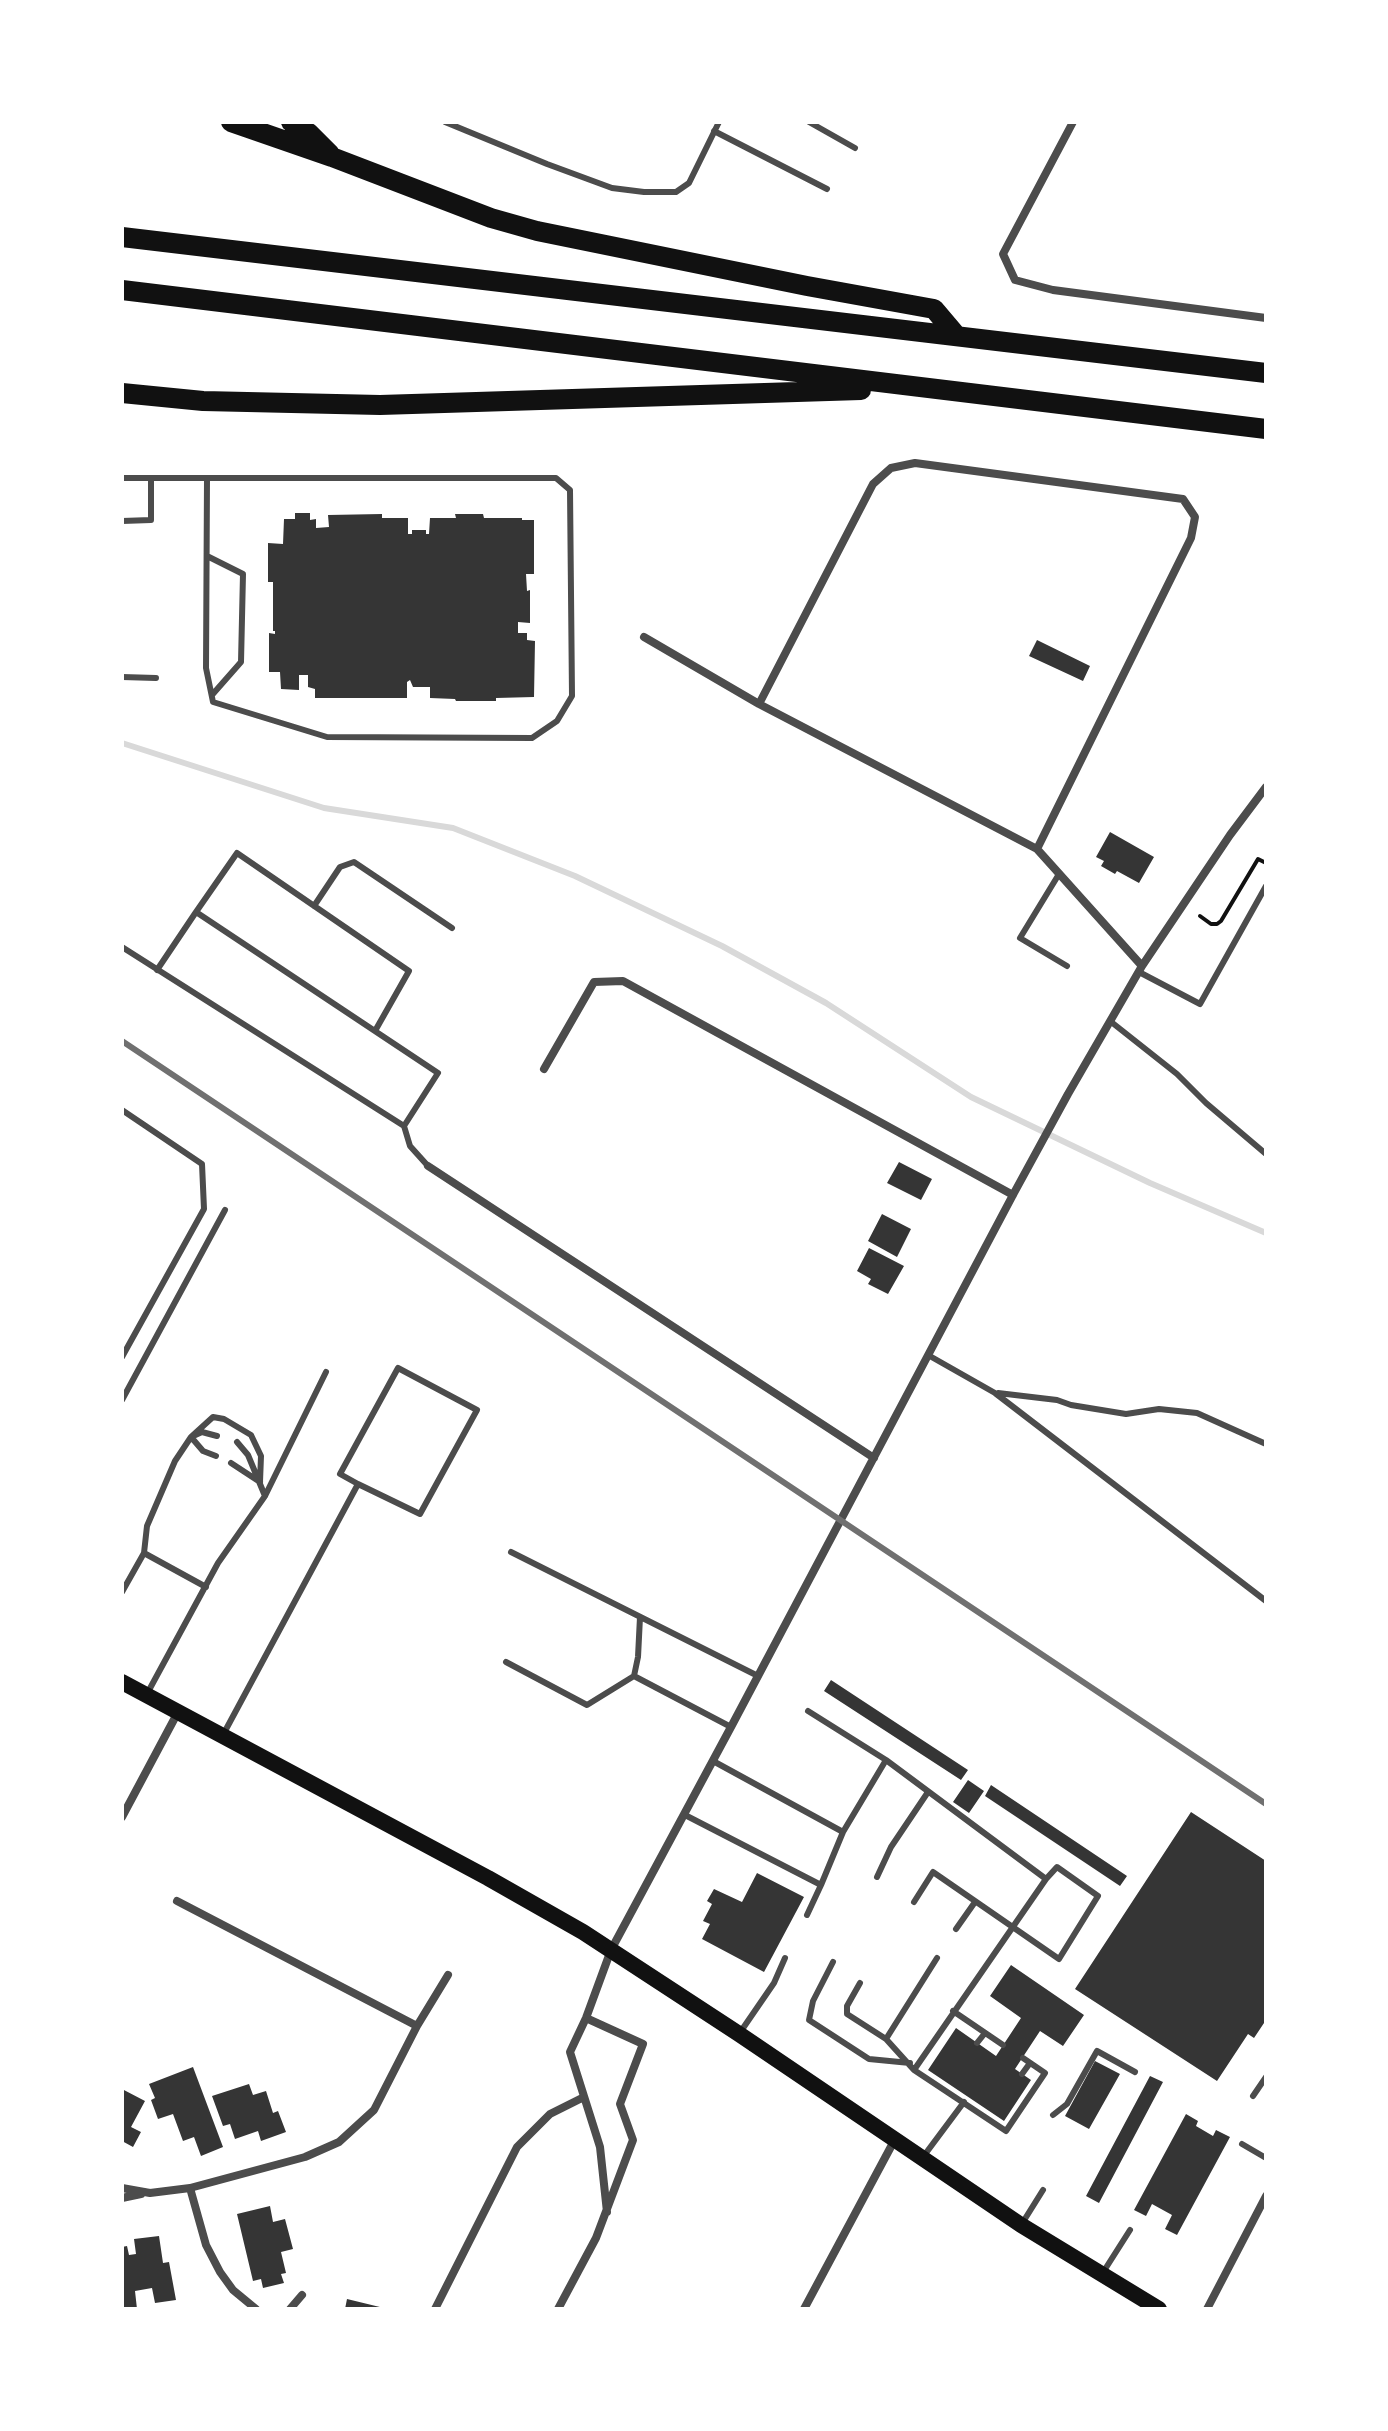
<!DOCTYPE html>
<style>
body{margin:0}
#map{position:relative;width:1388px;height:2431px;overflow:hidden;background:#fff;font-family:"PT Sans",sans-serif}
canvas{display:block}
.frame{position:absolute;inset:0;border:124px solid #fff;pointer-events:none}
</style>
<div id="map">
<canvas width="1388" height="2431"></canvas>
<div class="frame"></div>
</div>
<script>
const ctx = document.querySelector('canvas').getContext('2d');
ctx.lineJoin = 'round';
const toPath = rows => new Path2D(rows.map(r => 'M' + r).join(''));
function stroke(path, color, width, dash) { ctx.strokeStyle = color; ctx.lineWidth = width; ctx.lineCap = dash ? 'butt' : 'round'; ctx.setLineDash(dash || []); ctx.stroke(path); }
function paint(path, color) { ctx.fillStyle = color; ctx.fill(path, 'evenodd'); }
stroke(toPath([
 [122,743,324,808,453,828,575,876,722,946,826,1003,971,1097,1150,1183,1266,1233]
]), '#d9d9d9', 6);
paint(toPath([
 [295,513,310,513,310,520,316,519,316,528,329,527,328,515,382,514,382,518,408,518,408,534,412,534,412,530,426,530,426,534,429,534,430,518,456,518,455,514,483,514,484,518,522,518,522,520,534,520,534,574,526,574,527,591,530,590,530,623,518,622,518,633,527,633,527,640,535,641,534,697,496,698,496,701,456,701,455,699,430,698,430,687,413,687,410,680,407,682,407,698,315,698,315,689,308,687,308,675,299,675,299,690,281,689,280,672,269,672,269,633,275,634,275,631,273,631,273,582,268,582,268,543,283,544,284,519,295,519],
 [1037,640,1090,666,1083,681,1029,656],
 [1110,832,1154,857,1139,883,1117,871,1115,874,1101,866,1104,861,1096,857],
 [899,1162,932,1179,921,1200,887,1183],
 [882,1214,911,1229,897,1257,868,1241],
 [869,1248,904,1266,888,1294,868,1284,871,1279,857,1271],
 [831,1680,968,1770,961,1780,824,1691],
 [968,1780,984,1791,969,1813,953,1802],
 [991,1785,1127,1876,1120,1886,985,1796],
 [1191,1812,1266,1861,1266,2020,1254,2038,1248,2034,1217,2081,1075,1989],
 [757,1873,804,1897,764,1972,702,1939,710,1924,703,1921,712,1904,707,1901,714,1889,742,1902],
 [1011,1965,1084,2015,1063,2046,1040,2031,1015,2069,1031,2080,1004,2121,928,2070,956,2028,996,2056,1021,2018,990,1996],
 [1095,2061,1120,2074,1089,2129,1065,2116],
 [193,2067,223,2147,201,2156,194,2137,183,2141,173,2114,158,2119,151,2100,155,2098,149,2084],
 [1150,2076,1163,2082,1099,2203,1086,2196],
 [249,2084,253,2095,266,2091,273,2113,278,2111,286,2132,261,2141,258,2131,235,2139,230,2124,223,2126,212,2096],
 [122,2089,145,2101,131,2127,141,2132,133,2147,122,2141],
 [1186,2114,1198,2121,1196,2126,1213,2136,1216,2130,1230,2137,1177,2235,1165,2229,1172,2215,1152,2204,1146,2216,1134,2210],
 [270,2206,273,2222,285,2219,293,2249,281,2252,286,2273,281,2274,284,2283,263,2288,261,2279,253,2281,237,2214],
 [159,2236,163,2263,169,2262,176,2300,155,2303,152,2288,135,2291,137,2309,122,2309,122,2247,127,2246,129,2255,136,2254,134,2239],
 [347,2299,384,2308,384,2309,345,2309]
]), '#353535');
stroke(toPath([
 [1200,916,1211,924,1217,924,1221,921,1258,859,1266,863]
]), '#111', 4);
stroke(toPath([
 [445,122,547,164,612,188,644,192,676,192,689,183,719,122],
 [809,122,855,148],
 [714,131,827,189],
 [122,478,556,478,570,490,572,696,557,721,532,738,327,737,213,702,206,668,207,479],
 [122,521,151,520,151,478],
 [207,556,243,574,241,662,212,695],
 [122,677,156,678],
 [1059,874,1020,938,1067,966],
 [314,906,340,867,354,862,452,928],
 [196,912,237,853,409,971,375,1031],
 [122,947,404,1126,410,1146,428,1166],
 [157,970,196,912,438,1073,404,1126],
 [1139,972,1200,1004,1266,886],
 [1110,1021,1177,1074,1206,1103,1266,1154],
 [122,1110,202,1164,204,1209,122,1357],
 [928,1355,995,1393,1266,1601],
 [998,1393,1057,1400,1071,1405,1126,1414,1159,1409,1197,1413,1266,1444],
 [122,1400,225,1210],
 [237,1442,248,1455,265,1496],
 [216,1456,203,1451,191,1437,213,1417,224,1419,251,1435,261,1456,260,1482],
 [231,1463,260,1482],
 [511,1552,758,1676],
 [144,1553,206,1587],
 [122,1592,144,1553,147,1526,175,1461,191,1437,202,1432,217,1436],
 [640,1617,638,1657,634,1676,731,1727],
 [506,1662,587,1705,634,1676],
 [148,1692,218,1563,265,1496,326,1372],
 [808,1711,886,1760],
 [224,1733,358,1484,340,1474,398,1368,477,1410,420,1514,358,1484],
 [713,1761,843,1832,886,1760,1046,1879,914,2070],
 [685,1815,821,1885,843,1832],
 [877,1877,891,1847,928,1792],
 [914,1902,933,1872,1059,1959,1098,1896,1057,1867,1046,1879],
 [807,1915,821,1885],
 [956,1929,975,1902],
 [833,1962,813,2001,809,2020,869,2059,910,2063],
 [860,1983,847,2006,847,2014,886,2039,914,2070,1006,2131,1045,2073,1023,2058],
 [953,2011,1003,2045],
 [739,2034,774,1983,785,1958],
 [886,2039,937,1958],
 [977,2043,985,2033],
 [1022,2074,1030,2063],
 [1253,2096,1266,2077],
 [1053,2115,1067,2104,1097,2051,1135,2072],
 [1242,2144,1266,2158],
 [923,2157,964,2102],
 [1023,2222,1043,2190],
 [1102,2274,1130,2230]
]), '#4c4c4c', 6);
stroke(toPath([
 [1073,122,1003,254,1015,280,1053,290,1266,318],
 [644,637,759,704,1037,849],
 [1142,966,1230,835,1266,787],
 [544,1069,594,982,623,981,1013,1195],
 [428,1166,874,1458],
 [122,1817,178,1712],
 [177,1901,417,2026],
 [122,2188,150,2193,190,2188,305,2157,339,2142,374,2110,417,2026,448,1975],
 [190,2188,206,2245,220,2272,233,2290,256,2309],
 [122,2198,141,2194],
 [607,2212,600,2147,570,2052,586,2018,611,1950,731,1727,1014,1193,1068,1094,1142,966,1037,849,1191,538,1195,517,1183,499,915,463,891,468,873,484,759,704],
 [290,2309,302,2295],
 [435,2309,517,2147,550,2114,584,2097],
 [558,2309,596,2238,633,2140,620,2104,643,2044,586,2018],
 [804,2309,894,2141],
 [1207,2309,1266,2196]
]), '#4c4c4c', 8);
stroke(toPath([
 [122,1682,488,1878,583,1932,739,2034,1021,2225,1159,2309]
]), '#111', 16);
stroke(toPath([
 [231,122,332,157,491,218,537,231,807,286,934,309,956,335],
 [291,122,309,133,330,154],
 [122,237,1266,373],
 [122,290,1266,429],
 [122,393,203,401,380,405,861,390]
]), '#111', 20);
stroke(toPath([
 [122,1041,1266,1804]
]), '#707070', 6);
</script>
